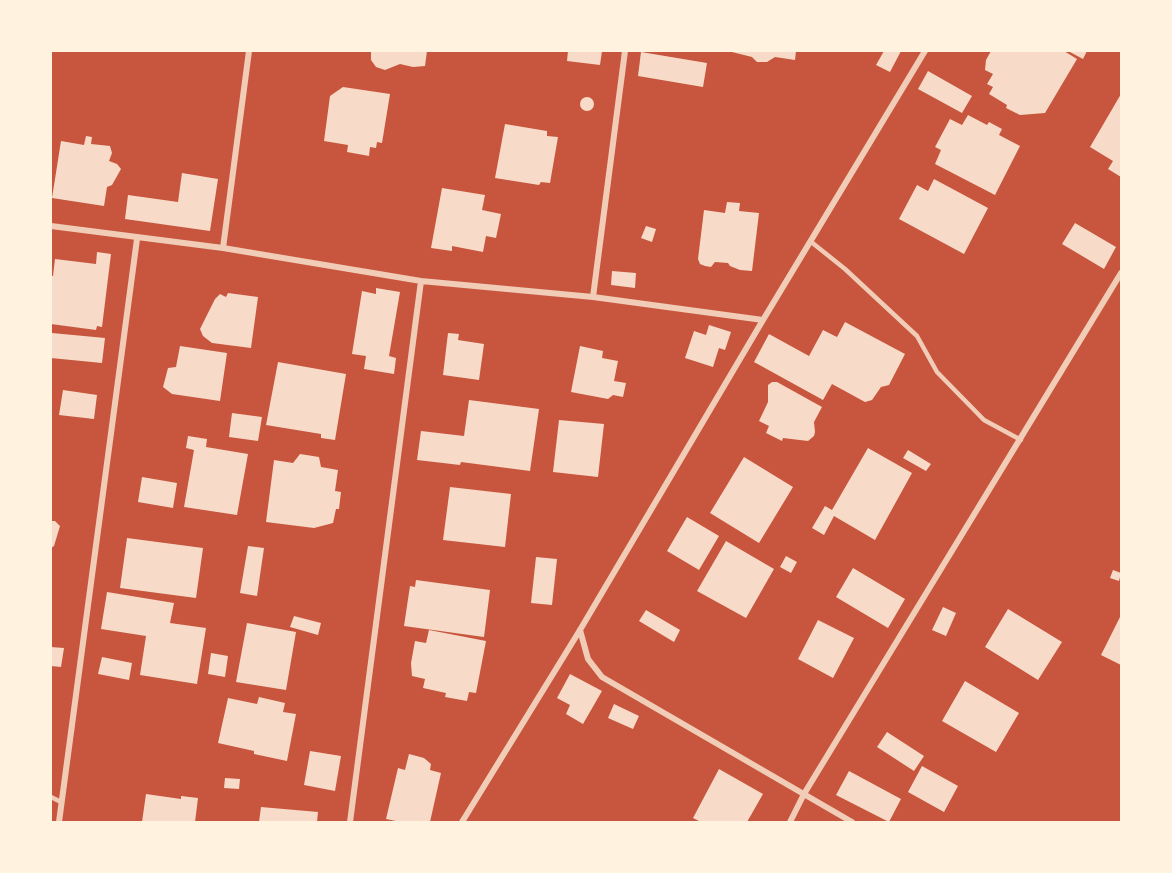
<!DOCTYPE html>
<style>
body{margin:0}
#map{position:relative;width:1172px;height:873px;overflow:hidden;background:#c8553d;font-family:"IBM Plex Sans",sans-serif}
canvas{display:block}
.frame{position:absolute;inset:0;border:52px solid #fff3e0;pointer-events:none}
</style>
<div id="map">
<canvas width="1172" height="873"></canvas>
<div class="frame"></div>
</div>
<script>
const ctx = document.querySelector('canvas').getContext('2d');
ctx.lineJoin = 'round';
function paint(path, color) { ctx.fillStyle = color; ctx.fill(path, 'evenodd'); }
const toPath = rows => new Path2D(rows.map(r => 'M' + r).join(''));
function stroke(path, color, width, dash) { ctx.strokeStyle = color; ctx.lineWidth = width; ctx.lineCap = dash ? 'butt' : 'round'; ctx.setLineDash(dash || []); ctx.stroke(path); }
paint(toPath([
 [371,51,427,51,425,66,413,67,400,64,385,70,376,67,371,60],
 [568,51,602,51,600,65,567,61],
 [728,51,796,51,795,60,775,57,767,62,757,62,752,57],
 [884,51,901,51,890,72,876,65],
 [991,51,1064,51,1077,59,1045,113,1020,115,1006,108,1007,105,989,94,993,87,987,84,993,74,985,70,986,60],
 [1068,51,1087,51,1083,59],
 [641,52,707,63,703,87,638,76],
 [928,71,972,96,962,113,918,89],
 [343,87,390,94,382,143,377,142,376,148,370,147,369,156,347,152,348,145,324,141,330,96],
 [1121,94,1121,177,1108,169,1113,161,1090,147],
 '580 104a7 7 0 1 1 14 0a7 7 0 1 1-14 0Z',
 [968,115,987,125,989,122,1002,129,999,135,1020,146,995,195,935,164,941,150,935,147,950,119,962,125],
 [505,124,547,131,547,136,558,137,550,183,541,182,539,185,495,178],
 [86,136,92,137,91,144,110,146,112,153,109,161,117,164,121,169,112,185,107,187,104,206,52,198,61,141,84,145],
 [182,173,218,179,210,231,125,219,128,195,178,202],
 [934,179,988,208,964,254,899,219,917,185,928,191],
 [442,188,485,195,482,210,501,214,496,238,486,236,483,252,452,246,452,251,431,248],
 [727,202,740,203,739,211,759,213,752,271,740,270,730,266,728,263,715,262,711,267,705,266,700,264,698,259,704,210,725,213],
 [1075,223,1116,247,1104,269,1062,244],
 [646,226,656,229,652,242,641,238],
 [97,252,111,254,102,327,97,326,96,330,51,324,51,276,53,276,55,259,96,264],
 [612,271,636,273,635,288,611,285],
 [376,288,400,292,389,356,396,358,394,374,364,369,366,356,352,354,362,291,376,294],
 [228,293,258,297,251,348,212,343,203,336,200,329,215,299,220,294,226,297],
 [845,322,905,354,889,385,881,387,872,400,865,402,832,384,823,400,754,362,769,334,809,356,823,330,837,337],
 [709,325,731,332,725,350,719,348,713,367,685,358,694,331,706,335],
 [52,333,105,338,102,363,51,358],
 [448,333,459,334,458,340,484,344,479,380,443,375],
 [180,346,227,353,220,401,172,394,163,387,168,368,176,367],
 [580,346,603,351,602,358,618,361,614,381,626,383,623,397,613,395,608,399,571,392],
 [278,362,346,374,335,440,321,438,321,434,266,425],
 [772,382,777,382,822,407,814,422,815,432,814,436,808,441,783,438,782,441,766,433,769,426,759,421,768,402,768,385],
 [63,390,97,395,94,419,59,415],
 [469,400,539,409,530,471,461,462,460,465,417,460,421,431,464,436],
 [232,413,262,417,258,441,229,437],
 [559,420,604,424,598,477,553,472],
 [188,436,207,439,206,447,248,454,237,515,184,507,194,450,186,448],
 [868,448,912,473,875,540,834,516,824,535,812,528,825,506,832,510],
 [908,450,931,464,926,471,903,458],
 [300,454,319,457,321,467,338,470,335,491,341,492,339,509,336,509,333,523,314,528,266,522,274,460,293,463],
 [744,457,793,487,759,543,710,513],
 [142,477,177,483,173,508,138,502],
 [450,487,511,494,505,547,443,540],
 [687,517,719,536,699,570,667,551],
 [51,521,55,521,60,526,54,546,51,548],
 [127,538,203,548,196,598,120,588],
 [726,541,774,569,746,618,697,591],
 [248,546,264,548,257,596,240,593],
 [786,556,797,562,791,573,780,567],
 [536,557,557,559,552,605,531,603],
 [853,568,905,599,888,628,836,597],
 [1113,570,1121,573,1119,581,1110,578],
 [416,580,490,590,484,637,404,626,410,586,415,587],
 [107,592,174,603,170,623,206,628,197,684,140,675,146,636,101,629],
 [943,607,956,613,946,636,932,630],
 [1008,609,1062,642,1038,680,985,647],
 [646,610,680,630,674,642,639,621],
 [1121,615,1121,665,1101,655],
 [294,616,321,623,318,635,290,627],
 [818,620,854,638,833,678,798,659],
 [247,623,296,632,286,690,236,682],
 [429,630,486,641,476,693,469,692,467,701,445,697,446,693,423,688,425,679,412,676,411,663,415,641,426,643],
 [51,647,64,648,61,667,51,666],
 [211,653,228,656,225,677,208,674],
 [102,657,132,663,129,680,98,674],
 [570,674,602,691,583,724,566,714,570,705,557,698],
 [965,681,1019,713,996,752,942,721],
 [259,697,285,703,283,712,296,714,287,761,254,754,254,751,218,743,228,698,257,704],
 [614,704,639,716,633,729,608,718],
 [887,732,924,756,914,771,877,747],
 [310,751,341,756,335,791,304,785],
 [409,754,424,758,431,764,430,770,441,773,430,822,401,822,386,819,398,768,405,770],
 [922,766,958,786,944,812,908,792],
 [719,769,763,794,747,822,701,822,693,818],
 [849,771,901,799,889,822,836,795],
 [225,778,240,779,239,789,224,788],
 [146,794,181,799,181,796,198,798,195,822,142,822],
 [261,807,318,812,317,822,259,822]
]), '#f7dbc8');
stroke(toPath([
 [810,241,845,269,917,336,937,372,984,420,1021,440],
 [51,797,61,802]
]), '#f1ccb7', 4.5);
stroke(toPath([
 [51,226,223,248,421,281,593,297,763,320],
 [223,248,249,51],
 [593,297,625,51],
 [580,630,588,659,602,677,852,822],
 [59,822,137,239],
 [350,822,421,281],
 [462,822,580,630,763,320,925,51],
 [790,822,804,794,1121,273]
]), '#f1ccb7', 6);
</script>
